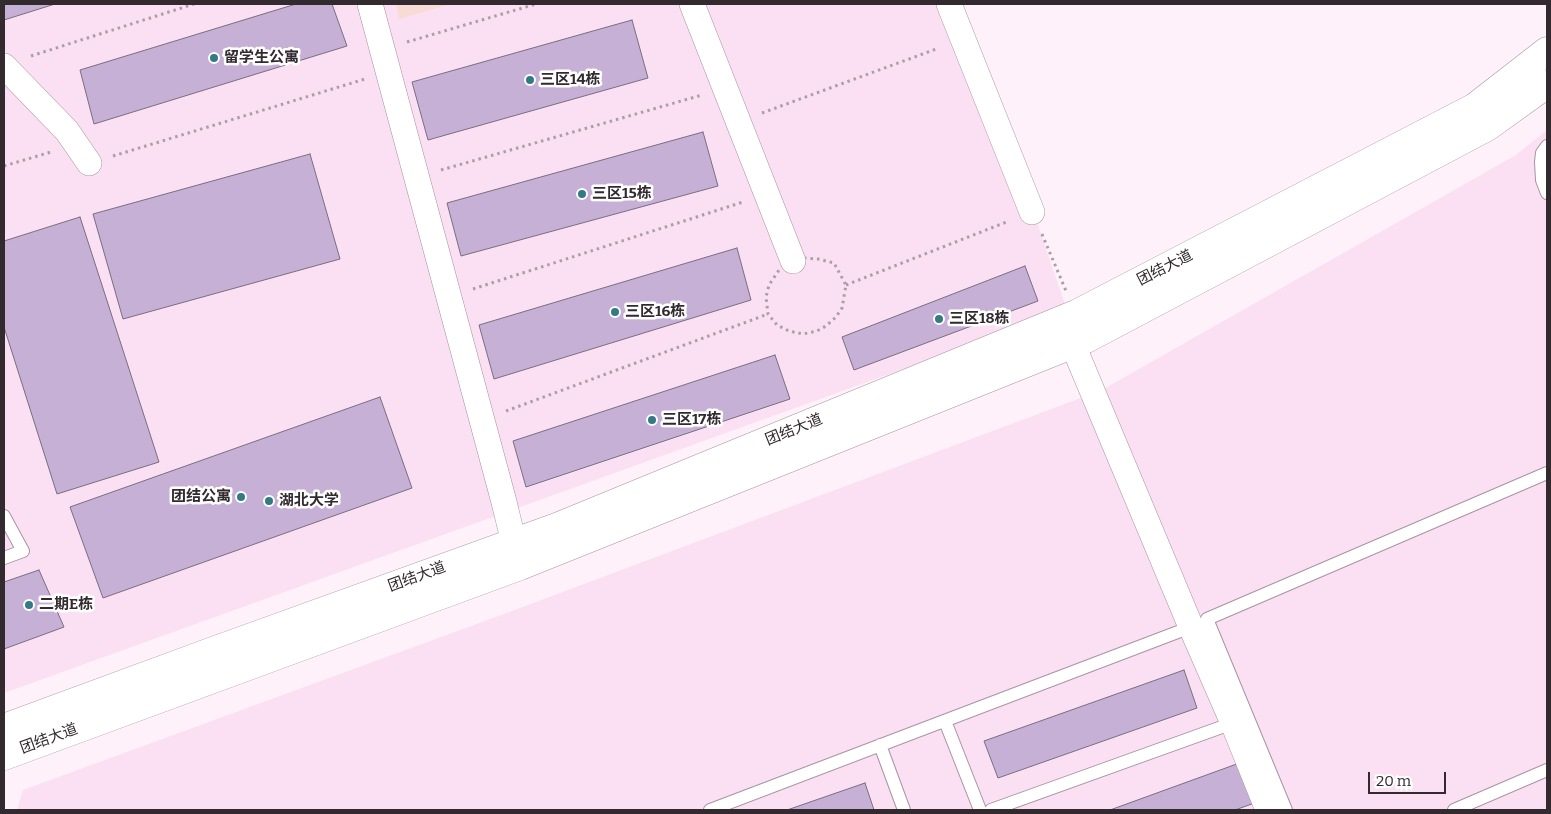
<!DOCTYPE html>
<meta charset="utf-8">
<style>
body{margin:0}
#map{position:relative;width:1551px;height:814px;overflow:hidden;background:#fef1fa;font-family:Bitter,serif}
canvas{display:block}
.frame{position:absolute;inset:0;border:5px solid #322a2f;pointer-events:none}
.scale{position:absolute;left:1368px;top:772px;width:78px;height:22px;box-sizing:border-box;border:2px solid #322a2f;border-top:0;padding-left:6px;font-size:15px;line-height:18px;white-space:nowrap;color:#322a2f;-webkit-text-stroke:4px #fff;paint-order:stroke}
</style>
<div id="map">
<canvas width="1551" height="814"></canvas>
<div class="frame"></div>
<div class="scale">20 m</div>
</div>
<script>
const ctx = document.querySelector('canvas').getContext('2d');
ctx.lineJoin = 'round';
function paint(path, color) { ctx.fillStyle = color; ctx.fill(path, 'evenodd'); }
const toPath = rows => new Path2D(rows.map(r => 'M' + r).join(''));
function stroke(path, color, width, dash) { ctx.strokeStyle = color; ctx.lineWidth = width; ctx.lineCap = dash ? 'butt' : 'round'; ctx.setLineDash(dash || []); ctx.stroke(path); }
function write(font, color, halo, rows, align = 'center') {
  ctx.font = font + ' Bitter,"Noto Sans SC",serif'; ctx.lineWidth = 5; ctx.setLineDash([]); ctx.textBaseline = 'middle'; ctx.strokeStyle = halo; ctx.fillStyle = color; for (const [text, x, y, turn = 0] of rows) {
    ctx.save(); ctx.translate(x, y); ctx.rotate((+turn || 0) * Math.PI / 180); ctx.textAlign = isNaN(turn) ? turn : align; if (halo) ctx.strokeText(text, 0, 0); ctx.fillText(text, 0, 0); ctx.restore();
  }
}
paint(toPath([
 [4,4,962,4,1067,310,4,693],
 [1547,130,1547,810,17,810,23,790,504,614,1102,390,1516,155]
]), '#fbdff2');
paint(toPath([
 [396,4,451,4,399,19]
]), '#f9dbd6');
const building = toPath([
 [4,4,55,4,4,20,4,4],
 [296,4,332,4,347,46,94,124,80,70,296,4],
 [632,20,648,78,428,140,412,82,632,20],
 [703,132,718,186,461,256,447,203,703,132],
 [310,154,340,259,123,319,93,214,310,154],
 [80,217,159,462,57,494,4,327,4,241,80,217],
 [737,248,751,300,494,379,479,325,737,248],
 [1025,266,1038,301,854,370,842,337,1025,266],
 [775,355,790,399,526,487,513,441,775,355],
 [380,397,412,488,103,598,70,507,380,397],
 [39,570,64,627,4,649,4,582,39,570],
 [1184,670,1197,708,998,778,984,741,1184,670],
 [1245,761,1260,801,1235,810,1110,810,1245,761],
 [865,783,874,810,787,810,865,783]
]);
paint(building, '#c6b0d5');
stroke(building, '#796f80', 1);
const lane = toPath([
 [1547,146,1542,153,1541,162,1542,180,1547,193],
 [4,516,23,551,4,558],
 [945,721,980,810],
 [880,745,904,810],
 [710,810,1191,627],
 [991,810,1233,723],
 [1286,810,1207,619,1547,473],
 [1454,810,1547,770]
]);
const street = toPath([
 [370,4,504,502,514,543],
 [692,4,793,261],
 [949,4,1032,212],
 [4,66,67,131,89,163],
 [1073,345,1191,627,1233,723,1268,810]
]);
const secondary = toPath([
 [4,728,213,651,557,527,1076,314,1475,107,1547,51],
 [4,756,520,566,1086,339,1487,127,1547,84]
]);
stroke(lane, '#a794a1', 14);
stroke(street, '#a794a1', 26);
stroke(secondary, '#a794a1', 29);
stroke(toPath([
 [407,42,536,4],
 [31,56,194,4],
 [762,113,939,48],
 [113,156,365,79],
 [4,166,51,152],
 [441,170,702,95],
 [1042,234,1066,291],
 [804,258,818,259,834,263,846,285,842,308,836,317,826,326,817,331,803,334,789,331,777,325,768,314,766,297,769,285,779,270,793,261,804,258],
 [846,285,1009,221],
 [473,289,743,202],
 [506,411,768,314]
]), '#aa9fa7', 3, [2.5, 4]);
stroke(lane, '#fff', 12);
stroke(street, '#fff', 25);
stroke(secondary, '#fff', 28);
for (const [x, y, r, color] of [
 [214,58,5,"#337a84"],
 [530,80,5,"#337a84"],
 [582,194,5,"#337a84"],
 [615,312,5,"#337a84"],
 [939,319,5,"#337a84"],
 [652,420,5,"#337a84"],
 [241,497,5,"#337a84"],
 [269,501,5,"#337a84"],
 [29,605,5,"#337a84"]
]) { const dot = new Path2D(); dot.arc(x, y, r, 0, 2 * Math.PI); ctx.fillStyle = color; ctx.fill(dot); stroke(dot, '#fff', 2); }
write('bold 15px', '#322a2f', '#fff', [
 ["留学生公寓",224,58],
 ["三区14栋",540,80],
 ["三区15栋",592,194],
 ["三区16栋",625,312],
 ["三区18栋",949,319],
 ["三区17栋",662,420],
 ["团结公寓",231,497,"right"],
 ["湖北大学",279,501],
 ["二期E栋",39,605]
], 'left');
write('15px', '#322a2f', '#fff', [
 ["团结大道",1165,268,-27],
 ["团结大道",794,430,-22],
 ["团结大道",417,577,-20],
 ["团结大道",49,739,-20]
]);
</script>
